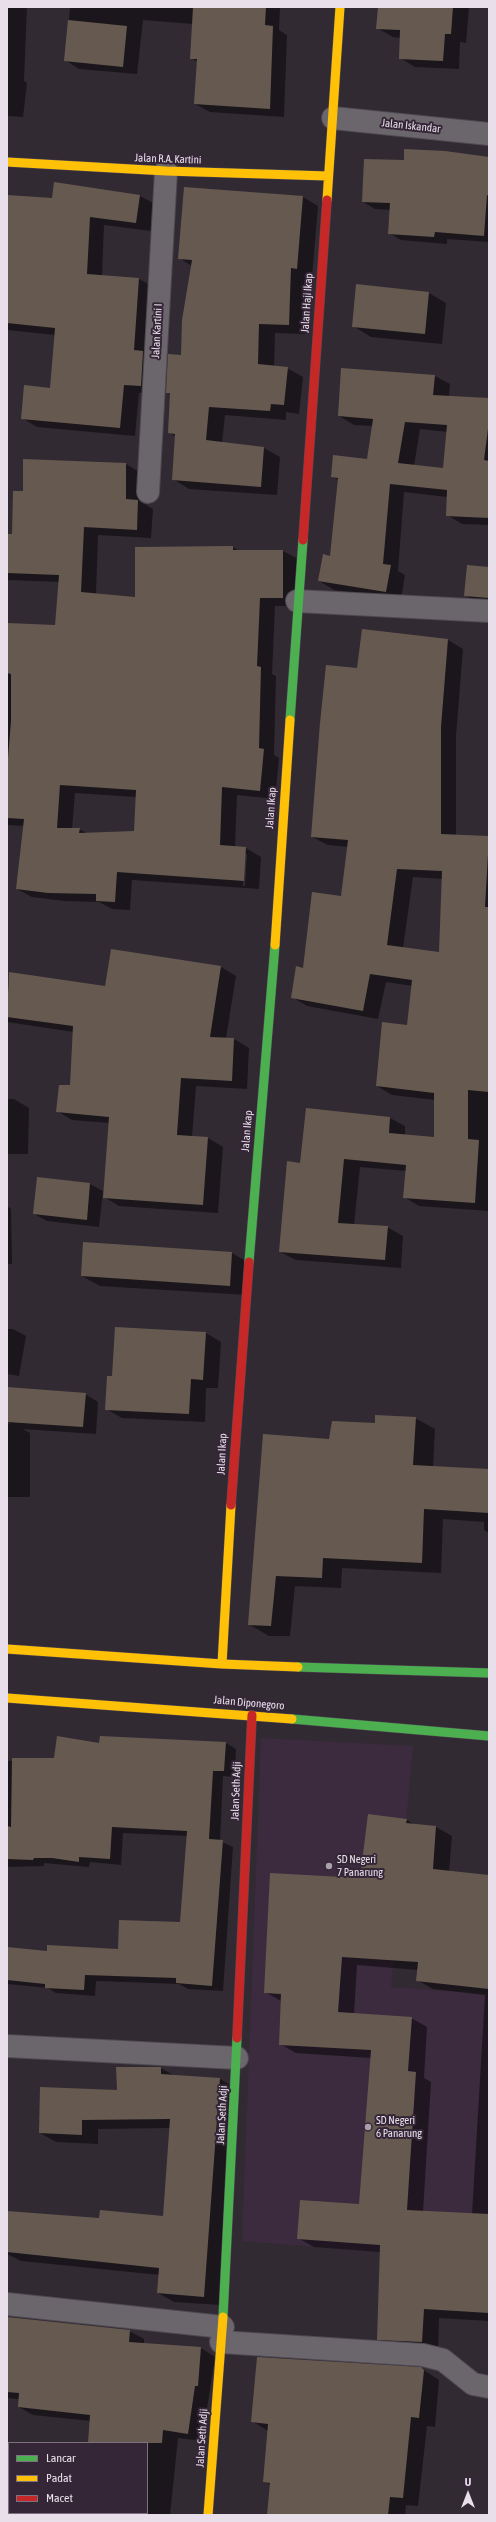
<!DOCTYPE html>
<style>
body{margin:0}
#map{position:relative;width:496px;height:2522px;overflow:hidden;background:#322a33;font-family:"Asap Condensed",sans-serif}
canvas{display:block}
.frame{position:absolute;inset:0;border:8px solid #e9dfeb;pointer-events:none}
.legend{position:absolute;left:8px;top:2442px;width:140px;height:72px;box-sizing:border-box;background:#352637;border:1px solid #7d707f;margin:0;padding:5px 7px;list-style:none;font-size:12px;color:#e9dfeb}
.legend li{display:flex;align-items:center;gap:8px;height:20px}
.legend b{width:20px;border:1px solid #7d707f}
.north{position:absolute;left:448px;top:2474px;width:40px;height:40px;-webkit-text-stroke:3px #352637;paint-order:stroke;rotate:0deg;font-size:11px;font-weight:700;line-height:16px;text-align:center;color:#e9dfeb}
.north::after{content:'';display:block;margin:auto;width:14px;height:18px;background:#e9dfeb;clip-path:polygon(50% 0,100% 100%,50% 72%,0 100%)}
</style>
<div id="map">
<canvas width="496" height="2522"></canvas>
<div class="frame"></div>
<ul class="legend">
<li><b style="height:5px;background:#4caf50"></b>Lancar</li>
<li><b style="height:5px;background:#ffc107"></b>Padat</li>
<li><b style="height:5px;background:#c62828"></b>Macet</li>
</ul>
<div class="north">U</div>
</div>
<script>
const ctx = document.querySelector('canvas').getContext('2d');
ctx.lineJoin = 'round';
function paint(path, color) { ctx.fillStyle = color; ctx.fill(path, 'evenodd'); }
const toPath = rows => new Path2D(rows.map(r => 'M' + r).join(''));
function stroke(path, color, width, dash) { ctx.strokeStyle = color; ctx.lineWidth = width; ctx.lineCap = dash ? 'butt' : 'round'; ctx.setLineDash(dash || []); ctx.stroke(path); }
function write(font, color, halo, rows, align = 'center') {
  ctx.font = font + ' "Asap Condensed",sans-serif'; ctx.lineWidth = 4; ctx.setLineDash([]); ctx.textBaseline = 'middle'; ctx.strokeStyle = halo; ctx.fillStyle = color; for (const [text, x, y, turn = 0] of rows) {
    ctx.save(); ctx.translate(x, y); ctx.rotate((+turn || 0) * Math.PI / 180); ctx.textAlign = isNaN(turn) ? turn : align; if (halo) ctx.strokeText(text, 0, 0); ctx.fillText(text, 0, 0); ctx.restore();
  }
}
paint(toPath([
 [261,1738,413,1746,391,1987,489,1994,489,2245,455,2258,242,2241]
]), '#3c2a3e');
paint(toPath([
 [7,7,27,7,24,81,27,83,23,117,7,116],
 [70,7,280,7,279,30,287,35,284,117,210,112,195,104,198,62,191,58,193,24,143,20,137,74,79,69,65,60],
 [379,7,469,7,466,43,460,42,459,69,415,67,400,58,401,38,393,37,377,28],
 [489,158,489,242,447,239,447,244,401,240,389,233,391,210,375,209,363,202,405,161],
 [7,196,52,199,140,196,155,204,151,231,104,225,102,276,139,279,154,287,156,394,139,393,135,436,37,427,22,418,51,389,55,335,7,330],
 [303,197,318,206,312,277,307,277,305,334,275,333,274,367,287,368,303,377,299,414,286,412,286,420,225,415,222,443,264,448,280,457,277,495,189,489,173,479,176,437,169,432,171,394,167,392,182,356,192,266,179,258],
 [429,293,446,303,442,344,371,337,353,326],
 [435,376,450,384,449,397,489,399,489,525,462,524,447,515,447,497,404,492,398,571,405,575,401,600,334,590,319,581,331,557,338,480,332,476,368,460,373,426,354,425,339,416],
 [420,429,448,432,444,469,414,466],
 [24,460,126,464,141,473,141,502,153,509,151,538,98,535,96,594,136,598,233,547,239,551,283,551,298,559,298,606,275,606,272,674,276,676,274,755,279,758,275,799,237,795,235,847,246,848,261,857,259,889,132,880,130,910,112,909,99,902,64,901,32,897,17,889,24,826,7,825,7,624,55,626,59,582,7,580,7,535,13,535,24,492],
 [75,793,136,797,135,832,87,833,79,829,72,829],
 [245,854,247,854,245,886,243,886],
 [489,568,489,605,480,604,465,595],
 [448,640,463,649,456,736,456,836,489,837,489,1211,419,1206,404,1197,406,1171,360,1167,354,1225,387,1227,403,1236,401,1268,296,1260,280,1252,301,1164,307,1109,390,1118,405,1126,405,1135,435,1138,435,1100,392,1095,377,1086,408,1026,413,986,386,982,378,1019,307,1006,292,997,304,969,342,897,348,847,328,845,312,837,358,669],
 [413,877,443,879,440,954,403,948],
 [111,950,221,967,236,976,226,1038,234,1039,249,1048,247,1089,196,1086,192,1137,208,1138,223,1147,218,1213,119,1206,104,1197,110,1123,72,1120,57,1111,71,1087,74,1032,7,1022,7,990,10,974,105,987],
 [7,1099,14,1099,29,1108,28,1154,7,1154],
 [38,1178,90,1184,103,1191,99,1227,47,1221,34,1214],
 [7,1206,11,1209,12,1264,7,1264],
 [232,1253,249,1263,247,1295,100,1286,82,1276],
 [7,1329,13,1329,26,1336,19,1376,7,1374],
 [206,1333,221,1342,218,1388,206,1388,205,1422,122,1418,106,1409,113,1377],
 [85,1394,98,1402,96,1434,23,1429,30,1433,30,1497,7,1497,7,1424,10,1424,7,1422,7,1401],
 [415,1418,435,1429,433,1467,489,1470,489,1533,484,1530,484,1522,443,1519,441,1573,342,1568,341,1588,295,1586,290,1636,269,1636,250,1625,330,1440,376,1424],
 [226,1743,236,1749,235,1777,223,1776,220,1841,233,1847,223,1991,188,1989,179,1984,96,1981,95,1996,56,1993,48,1988,7,1984,7,1948,48,1952,119,1950,181,1923,188,1836,123,1833,121,1865,90,1862,89,1867,44,1863,44,1866,7,1867,7,1761,54,1759,100,1744],
 [407,1820,415,1825,436,1827,452,1836,449,1872,489,1882,489,2321,439,2318,438,2351,394,2348,378,2339,380,2252,314,2247,298,2238,360,2205,371,2058,296,2053,280,2044,281,2001,265,1992,360,1880],
 [357,1965,418,1970,417,1980,433,1989,485,1995,472,2214,423,2212,431,2082,424,2078,427,2027,411,2018,354,2014],
 [161,2068,175,2076,220,2079,236,2088,220,2305,174,2302,158,2293,160,2275,21,2261,7,2254,7,2212,100,2220,164,2217,170,2128,98,2129,98,2144,56,2142,40,2133],
 [7,2317,129,2331,144,2339,144,2344,201,2348,215,2357,202,2441,178,2438,170,2515,7,2515,7,2445,9,2446,9,2513,147,2513,147,2443,89,2443,91,2421,33,2415,19,2407,19,2399,7,2398],
 [421,2368,439,2380,435,2427,427,2426,418,2506,406,2505,405,2515,268,2515,271,2485,264,2482,268,2431,252,2421]
]), '#0007');
paint(toPath([
 [193,7,266,7,265,25,273,26,270,109,194,104,197,59,190,59],
 [378,7,453,7,451,34,445,34,443,61,399,59,400,30,376,29],
 [68,20,127,26,123,67,64,61],
 [404,149,445,151,489,157,489,196,487,195,484,236,435,232,434,237,388,234,390,203,362,202,364,159,404,160],
 [54,182,140,195,136,223,90,217,87,274,139,278,134,350,143,351,141,386,124,385,120,428,21,419,24,385,50,388,55,328,7,323,7,195,52,198],
 [184,187,303,196,297,269,291,268,289,325,259,324,258,364,288,367,284,405,271,404,270,411,209,407,206,440,264,447,261,487,172,480,175,434,168,433,170,393,166,393,168,354,181,355,182,320,192,260,178,259],
 [356,284,429,292,425,334,352,327],
 [341,368,435,375,433,395,489,398,489,421,484,460,489,461,489,518,446,516,447,490,390,484,383,564,391,565,386,592,318,581,323,554,330,556,338,478,331,477,333,455,367,459,373,419,338,416],
 [405,422,447,425,443,468,398,463],
 [23,459,126,463,126,499,138,500,137,530,84,527,81,592,135,597,135,547,233,546,233,550,283,550,283,598,260,598,257,666,261,667,259,748,264,749,260,791,222,787,220,845,246,847,244,881,117,872,115,902,96,901,96,894,48,893,16,889,24,819,7,818,7,771,11,721,11,674,7,673,7,623,55,625,59,575,7,573,7,534,12,534,13,491,23,491],
 [60,785,136,790,134,831,79,833,80,828,57,828],
 [467,565,489,567,489,598,464,596],
 [362,629,448,639,441,727,441,834,489,836,485,907,489,907,489,1092,468,1090,468,1139,479,1140,475,1203,403,1198,406,1165,344,1159,338,1223,388,1226,385,1260,279,1252,287,1161,300,1163,306,1108,390,1117,389,1133,434,1137,434,1093,376,1086,382,1022,407,1025,412,980,370,974,363,1011,291,998,296,966,303,968,312,892,341,896,348,840,311,837,320,723,326,665,357,668],
 [397,869,442,871,439,952,387,945],
 [111,949,221,966,210,1037,234,1038,232,1081,181,1078,177,1135,208,1137,203,1205,103,1198,109,1117,56,1112,59,1085,70,1085,73,1026,7,1017,9,972,105,986],
 [37,1177,90,1183,87,1220,33,1214],
 [83,1242,232,1252,230,1286,81,1276],
 [115,1327,206,1332,203,1380,191,1379,189,1414,105,1410,107,1376,112,1376],
 [7,1387,86,1393,83,1427,7,1422],
 [375,1415,416,1417,413,1465,489,1469,489,1513,424,1509,422,1563,323,1558,322,1578,276,1576,271,1626,248,1625,263,1434,329,1439,332,1421,375,1423],
 [57,1736,99,1743,100,1736,226,1742,224,1771,213,1771,209,1839,223,1840,212,1986,176,1983,176,1978,85,1975,84,1990,45,1988,45,1984,7,1980,7,1947,47,1951,47,1945,118,1949,119,1920,180,1922,187,1831,112,1827,110,1859,79,1857,79,1862,52,1858,34,1858,33,1860,7,1859,7,1826,11,1827,12,1758,54,1758],
 [368,1814,407,1819,406,1823,436,1826,433,1869,489,1875,489,1989,416,1981,418,1962,342,1957,338,2012,412,2017,408,2071,416,2072,407,2210,489,2214,489,2313,424,2309,422,2342,377,2340,380,2245,297,2239,300,2200,359,2204,371,2050,279,2045,281,1994,264,1993,270,1873,360,1878],
 [116,2067,161,2067,161,2074,220,2078,204,2297,157,2293,159,2268,7,2252,7,2211,99,2218,100,2210,163,2216,170,2119,82,2120,82,2135,39,2133,40,2087,117,2090],
 [7,2317,130,2330,129,2342,201,2347,198,2386,195,2386,188,2434,163,2430,162,2443,88,2443,90,2415,18,2407,19,2393,7,2392],
 [257,2357,421,2367,424,2370,419,2418,411,2417,403,2498,390,2497,388,2515,267,2515,270,2483,263,2482,268,2424,251,2422]
]), '#665a50');
const street = toPath([
 [333,118,489,134],
 [148,492,166,171],
 [297,601,489,611],
 [7,2046,237,2058],
 [7,2304,223,2327],
 [221,2342,423,2355,443,2360,473,2384,489,2387]
]);
const fast = toPath([
 [290,720,303,540],
 [249,1262,275,945],
 [298,1667,489,1673],
 [292,1719,489,1736],
 [223,2317,237,2038]
]);
const slow = toPath([
 [7,162,166,171,328,176],
 [327,200,340,7],
 [275,945,290,720],
 [7,1649,222,1664,298,1667],
 [222,1664,231,1505],
 [7,1698,292,1719],
 [208,2515,223,2317]
]);
const jam = toPath([
 [303,540,327,200],
 [231,1505,249,1262],
 [237,2038,252,1715]
]);
stroke(street, '#4f4851', 24);
stroke(fast, '#4f4851', 10);
stroke(slow, '#4f4851', 10);
stroke(jam, '#4f4851', 10);
stroke(street, '#6b656c', 22);
stroke(fast, '#4caf50', 9);
stroke(slow, '#ffc107', 9);
stroke(jam, '#c62828', 9);
for (const [x, y, r, color] of [
 [329,1866,4,"#a9a0ab"],
 [368,2127,4,"#a9a0ab"]
]) { const dot = new Path2D(); dot.arc(x, y, r, 0, 2 * Math.PI); ctx.fillStyle = color; ctx.fill(dot); stroke(dot, '#352637', 1.5); }
write('11px', '#e9dfeb', '#352637', [
 ["Jalan Iskandar",411,126,6],
 ["Jalan R.A. Kartini",168,159,2],
 ["Jalan Haji Ikap",307,303,-86],
 ["Jalan Kartini I",157,331,-87],
 ["Jalan Ikap",271,808,-86],
 ["Jalan Ikap",247,1131,-85],
 ["Jalan Ikap",222,1454,-87],
 ["Jalan Diponegoro",249,1703,5],
 ["Jalan Seth Adji",236,1791,-88],
 ["Jalan Seth Adji",222,2115,-87],
 ["Jalan Seth Adji",202,2438,-86]
]);
write('11px', '#e9dfeb', '#352637', [
 ["SD Negeri",337,1860],
 ["7 Panarung",337,1873],
 ["SD Negeri",376,2121],
 ["6 Panarung",376,2134]
], 'left');
</script>
